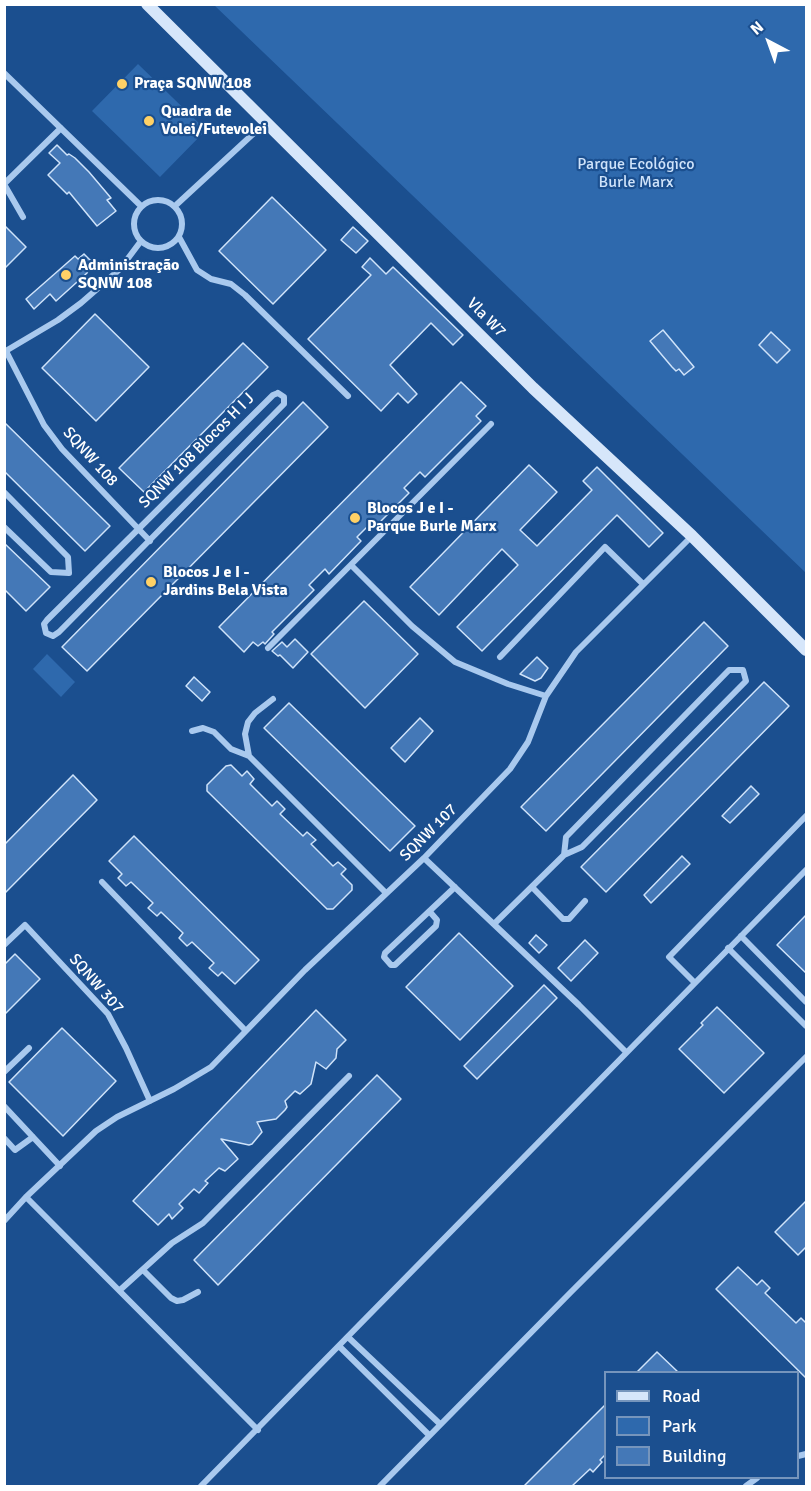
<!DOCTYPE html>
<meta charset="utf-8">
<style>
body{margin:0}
#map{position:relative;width:811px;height:1491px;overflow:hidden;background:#1b4f8f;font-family:Signika,sans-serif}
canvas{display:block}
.frame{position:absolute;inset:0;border:6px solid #fff;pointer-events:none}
.legend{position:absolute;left:604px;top:1371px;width:195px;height:108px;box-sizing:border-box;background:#1b4f8f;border:2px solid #7695bc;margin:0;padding:8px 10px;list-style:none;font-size:18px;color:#fff}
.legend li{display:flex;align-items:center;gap:12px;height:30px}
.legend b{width:30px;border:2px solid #7695bc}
.north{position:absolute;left:739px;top:12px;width:60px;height:60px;-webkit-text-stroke:4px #1b4f8f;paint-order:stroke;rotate:319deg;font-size:16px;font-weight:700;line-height:24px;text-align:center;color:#fff}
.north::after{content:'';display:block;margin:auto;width:21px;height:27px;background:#fff;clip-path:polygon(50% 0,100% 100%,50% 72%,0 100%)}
</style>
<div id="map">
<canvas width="811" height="1491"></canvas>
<div class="frame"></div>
<ul class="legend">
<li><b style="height:8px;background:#d6e6fa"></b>Road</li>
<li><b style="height:16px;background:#2e69ad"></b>Park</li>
<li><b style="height:16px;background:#4478b7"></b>Building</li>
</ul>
<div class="north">N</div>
</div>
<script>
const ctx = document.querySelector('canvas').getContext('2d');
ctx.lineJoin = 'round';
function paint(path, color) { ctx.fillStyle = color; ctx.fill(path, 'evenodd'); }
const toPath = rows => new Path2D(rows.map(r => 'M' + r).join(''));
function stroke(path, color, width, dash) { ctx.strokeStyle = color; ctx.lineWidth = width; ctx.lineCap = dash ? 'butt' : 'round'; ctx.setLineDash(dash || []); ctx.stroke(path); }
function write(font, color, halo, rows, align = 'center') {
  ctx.font = font + ' Signika,sans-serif'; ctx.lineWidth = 4.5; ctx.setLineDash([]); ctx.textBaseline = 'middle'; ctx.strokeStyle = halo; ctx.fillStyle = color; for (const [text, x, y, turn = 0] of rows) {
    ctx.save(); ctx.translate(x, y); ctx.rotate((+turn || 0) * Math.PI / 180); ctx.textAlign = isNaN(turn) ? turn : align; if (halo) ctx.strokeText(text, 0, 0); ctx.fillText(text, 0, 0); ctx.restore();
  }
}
paint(toPath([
 [214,5,806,5,806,573],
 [138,64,206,130,160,177,92,111],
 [47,654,75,682,61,697,33,669]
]), '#2e69ad');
const building = toPath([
 [57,145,67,155,69,154,75,158,89,172,111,198,107,200,116,211,97,226,69,192,67,194,48,175,60,163,49,153,57,145],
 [272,197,326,250,273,304,219,251,272,197],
 [4,225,26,247,4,269,4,225],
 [353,227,368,241,356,253,341,240,353,227],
 [84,254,92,262,87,273,56,301,50,294,34,309,26,299,75,256,78,259,84,254],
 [370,258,386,274,393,267,463,335,453,345,431,323,390,365,417,394,408,403,398,393,381,411,308,339,371,275,362,267,370,258],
 [95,314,149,367,96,421,42,368,95,314],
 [663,330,694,367,684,375,679,369,676,371,672,367,650,341,663,330],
 [771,332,790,350,777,363,759,345,771,332],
 [243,343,268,367,144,492,119,468,243,343],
 [461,382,486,406,476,416,481,421,425,477,420,472,404,488,409,493,377,525,373,521,357,537,361,541,329,574,325,569,309,585,314,590,272,632,274,634,265,644,263,642,258,646,253,642,244,652,219,627,461,382],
 [303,402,328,427,87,671,62,647,303,402],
 [4,422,110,526,85,551,4,471,4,422],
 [529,465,557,492,520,530,537,546,592,490,583,481,597,467,663,533,649,547,617,515,482,651,457,627,518,565,502,549,439,615,410,587,529,465],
 [4,543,50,587,26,611,4,589,4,543],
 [364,601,418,654,365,708,311,654,364,601],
 [704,622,728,646,546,831,521,807,704,622],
 [295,639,308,652,293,668,280,655,278,656,272,651,282,642,287,647,295,639],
 [537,657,548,668,541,678,535,681,520,674,537,657],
 [194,677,210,692,202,701,186,686,194,677],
 [764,682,789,706,606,892,581,867,764,682],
 [289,703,415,826,390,851,264,728,289,703],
 [420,718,433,731,405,762,391,748,420,718],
 [231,765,242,776,247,771,254,779,250,784,272,806,277,801,285,809,280,814,303,836,307,832,316,840,311,844,333,866,338,862,346,869,341,874,352,885,352,890,333,909,327,909,207,791,207,785,226,766,231,765],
 [73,775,97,800,4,894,4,845,73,775],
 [751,786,759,794,730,823,722,816,751,786],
 [134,836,259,960,235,984,222,972,218,976,209,968,214,963,192,942,187,946,179,938,183,933,161,912,157,916,148,908,153,903,131,882,126,886,118,878,122,874,109,861,134,836],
 [682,856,690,864,651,903,644,895,682,856],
 [807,914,807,974,777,945,807,914],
 [459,933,513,986,460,1040,406,987,459,933],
 [536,935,547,945,539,953,529,943,536,935],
 [585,940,598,953,571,981,558,968,585,940],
 [15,954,40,979,4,1015,4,965,15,954],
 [544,985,557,998,477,1079,464,1066,544,985],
 [717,1007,764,1053,724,1093,679,1049,703,1025,701,1023,717,1007],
 [316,1010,346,1040,337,1049,336,1058,326,1069,316,1062,311,1084,300,1094,295,1091,285,1101,287,1107,285,1110,276,1119,257,1122,262,1132,252,1144,249,1145,221,1139,238,1159,225,1171,219,1168,205,1181,208,1183,199,1193,194,1189,179,1204,183,1208,172,1219,169,1214,158,1225,133,1201,316,1010],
 [62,1028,116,1081,63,1136,9,1082,62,1028],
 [377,1075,401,1099,218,1285,194,1260,377,1075],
 [807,1200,807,1246,798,1255,775,1232,807,1200],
 [738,1267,757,1285,762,1280,770,1288,765,1293,796,1323,801,1318,807,1324,807,1379,716,1289,738,1267],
 [657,1352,678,1372,637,1372,657,1352],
 [606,1404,606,1454,600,1460,602,1462,593,1472,590,1469,572,1486,524,1486,606,1404]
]);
paint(building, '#4478b7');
stroke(building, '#cfe3fa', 1.5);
stroke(toPath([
 [4,73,141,206],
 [4,184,61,128],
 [4,184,23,217],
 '134 224a24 24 0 1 1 48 0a24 24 0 1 1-48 0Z',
 [175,206,266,122],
 [179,237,197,270,211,279,231,284,245,295,348,396],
 [6,351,44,425,62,449,150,541],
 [4,352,58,320,81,303,120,269,141,241],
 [278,393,284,397,284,404,59,632,53,636,46,633,44,624,47,620,273,395,278,393],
 [4,492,68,557,69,573,51,572,4,527],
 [351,565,412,626,455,662,508,684,546,696],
 [268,648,491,424],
 [500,657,605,547,643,584],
 [192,731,203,728,214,732,231,749,249,756,386,893],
 [249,756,245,734,248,722,255,713,273,699],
 [424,858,579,1005,626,1052],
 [102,882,245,1030],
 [532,887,563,919,569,919,585,901],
 [430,912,437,920,436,926,395,965,391,965,384,957,385,953,455,887],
 [494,924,564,855,582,847,746,681,743,670,729,670,566,837,564,855],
 [741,936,806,1002],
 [4,945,25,925,108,1014,126,1048,150,1101],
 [728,948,806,1026],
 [695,983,669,957,806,816],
 [4,1072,29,1048],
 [4,1106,60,1166],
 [4,1138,15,1150,33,1137],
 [26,1197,258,1430],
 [4,1221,26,1197,96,1131,117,1117,174,1089,211,1067,305,970,424,858,510,769,528,742,546,696,576,652,692,536],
 [143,1270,171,1298,177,1301,183,1300,198,1292],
 [120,1290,172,1243,203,1223,349,1076],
 [349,1338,440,1424],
 [340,1347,429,1435],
 [798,1456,806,1454],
 [201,1486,806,870],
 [380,1486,571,1292,806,1057],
 [746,1486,757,1478]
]), '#a9c9ee', 6);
stroke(toPath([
 [147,4,533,388,692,536,806,650]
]), '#d6e6fa', 12);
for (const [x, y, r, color] of [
 [122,84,6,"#ffd166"],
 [149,121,6,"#ffd166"],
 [66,275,6,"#ffd166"],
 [355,518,6,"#ffd166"],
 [151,582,6,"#ffd166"]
]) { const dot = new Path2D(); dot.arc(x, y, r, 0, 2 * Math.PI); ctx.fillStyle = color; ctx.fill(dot); stroke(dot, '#1b4f8f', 2); }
write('bold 16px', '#fff', '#1b4f8f', [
 ["Praça SQNW 108",134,84],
 ["Quadra de",161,112],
 ["Volei/Futevolei",161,130],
 ["Administração",78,266],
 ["SQNW 108",78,284],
 ["Blocos J e I -",367,509],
 ["Parque Burle Marx",367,527],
 ["Blocos J e I -",163,573],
 ["Jardins Bela Vista",163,591]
], 'left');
write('16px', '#cfe3fa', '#1b4f8f', [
 ["Parque Ecológico",636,165],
 ["Burle Marx",636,183]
]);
write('16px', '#fff', '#1b4f8f', [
 ["Vla W7",486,318,45],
 ["SQNW 108 Blocos H I J",197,451,-45],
 ["SQNW 108",90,457,48],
 ["SQNW 107",429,833,-45],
 ["SQNW 307",96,984,49]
]);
</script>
